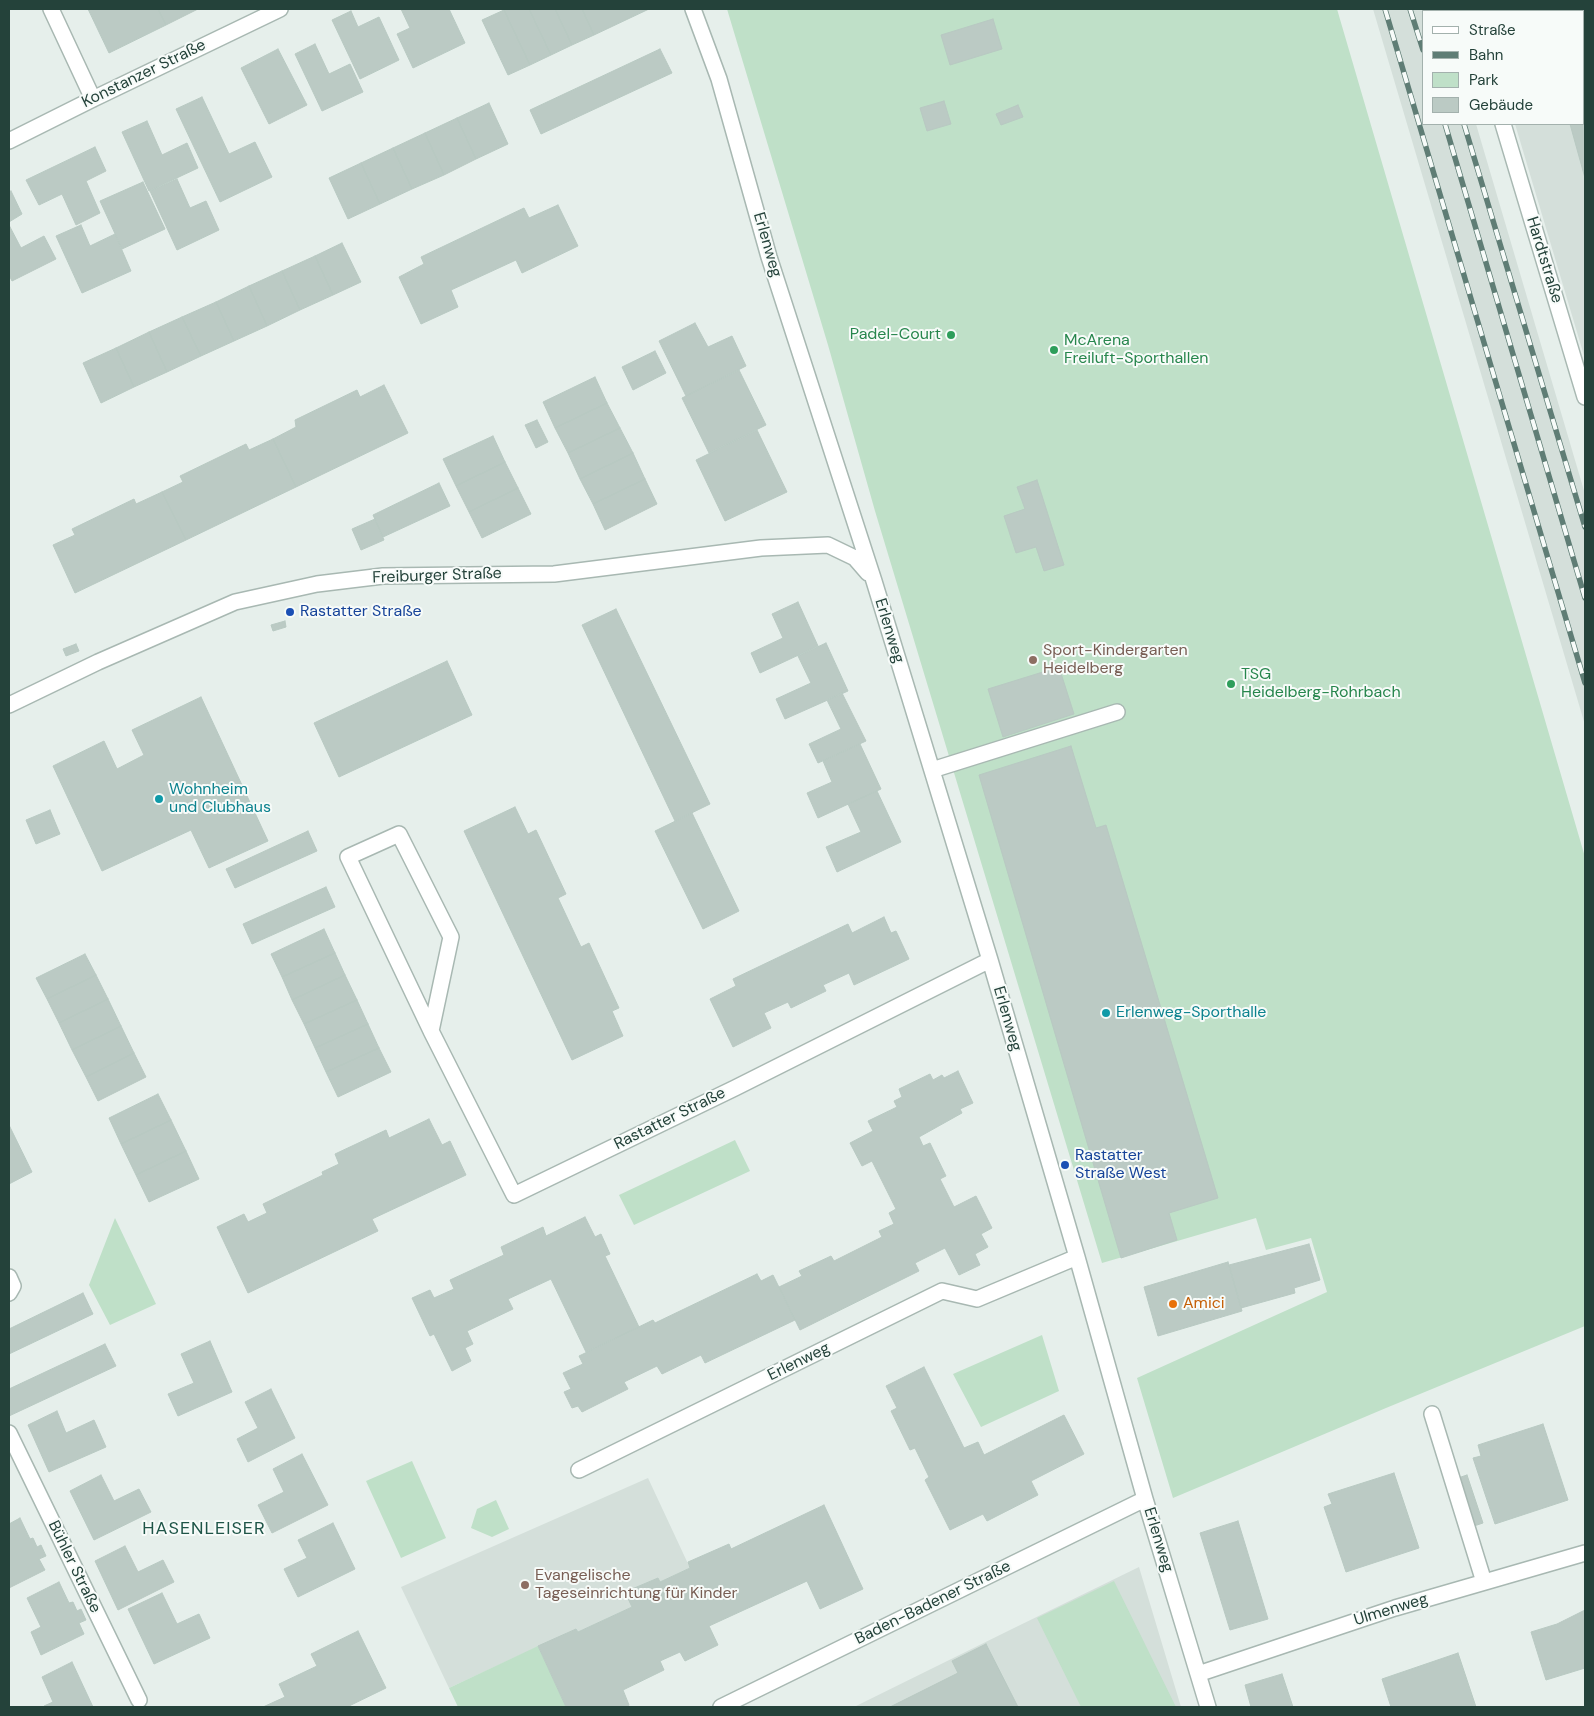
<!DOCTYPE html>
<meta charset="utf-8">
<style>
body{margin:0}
#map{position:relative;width:1594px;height:1716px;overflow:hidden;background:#e6efeb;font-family:"DM Sans",sans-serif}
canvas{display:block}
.frame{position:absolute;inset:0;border:10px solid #24423a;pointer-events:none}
.legend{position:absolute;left:1422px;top:10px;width:162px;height:115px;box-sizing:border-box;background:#f7fbf9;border:1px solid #a3b1ad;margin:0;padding:6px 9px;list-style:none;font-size:15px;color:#24423a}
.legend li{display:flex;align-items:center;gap:10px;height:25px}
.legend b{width:25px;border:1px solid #a3b1ad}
</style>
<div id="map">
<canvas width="1594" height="1716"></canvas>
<div class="frame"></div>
<ul class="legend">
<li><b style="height:6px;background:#fff"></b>Straße</li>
<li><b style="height:6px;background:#5f7d75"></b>Bahn</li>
<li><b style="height:14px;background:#bfe0c8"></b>Park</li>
<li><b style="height:14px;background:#bbcac4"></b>Gebäude</li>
</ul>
</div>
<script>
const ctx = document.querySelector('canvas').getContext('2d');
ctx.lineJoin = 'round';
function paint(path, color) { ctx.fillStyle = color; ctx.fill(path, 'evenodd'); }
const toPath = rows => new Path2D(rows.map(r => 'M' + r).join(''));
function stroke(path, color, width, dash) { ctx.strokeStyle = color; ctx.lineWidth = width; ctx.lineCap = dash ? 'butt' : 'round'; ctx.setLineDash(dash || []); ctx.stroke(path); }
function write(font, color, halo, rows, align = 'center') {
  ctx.font = font + ' "DM Sans",sans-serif'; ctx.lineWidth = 4; ctx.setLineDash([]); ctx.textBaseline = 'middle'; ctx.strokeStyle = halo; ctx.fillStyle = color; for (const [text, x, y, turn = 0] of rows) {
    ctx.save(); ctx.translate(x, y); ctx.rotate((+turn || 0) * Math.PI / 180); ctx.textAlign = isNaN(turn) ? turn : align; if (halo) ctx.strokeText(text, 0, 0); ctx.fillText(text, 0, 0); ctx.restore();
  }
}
paint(toPath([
 [1373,9,1443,9,1443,11,1423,11,1423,124,1476,124,1585,494,1585,725],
 [1481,9,1585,9,1585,359,1515,124,1583,124,1583,11,1482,11],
 [648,1478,690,1568,660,1582,658,1578,626,1592,632,1607,578,1632,576,1629,449,1688,401,1587],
 [1139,1567,1181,1707,854,1707,1012,1629]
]), '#d4dfda');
paint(toPath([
 [727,9,1337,9,1585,857,1585,1326,1386,1408,1173,1498,1137,1378,1327,1292,1311,1238,1266,1250,1256,1218,1102,1263,875,511,828,345],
 [735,1140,750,1171,634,1225,619,1195],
 [115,1218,156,1304,110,1325,89,1285],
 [1042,1335,1059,1391,981,1427,953,1374],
 [412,1461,446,1538,401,1558,366,1481],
 [496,1500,509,1529,492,1537,471,1528,477,1509],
 [1114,1581,1176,1707,1081,1707,1037,1618],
 [538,1646,566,1707,458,1707,449,1688]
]), '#bfe0c8');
const building = toPath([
 [88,9,158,9,166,25,109,53,88,9],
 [158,9,198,9,166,25,158,9],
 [401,9,449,9,465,43,413,68,397,34,410,28,401,9],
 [507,9,529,9,551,55,530,65,504,10,507,9],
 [529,9,555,9,572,45,551,55,529,9],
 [555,9,582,9,594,35,572,45,555,9],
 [582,9,649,9,594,35,582,9],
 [504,10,530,65,508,75,482,20,504,10],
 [351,11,358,27,379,17,399,60,360,79,332,20,351,11],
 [993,19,1002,49,950,65,941,35,993,19],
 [315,44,329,74,350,64,363,92,322,111,295,54,315,44],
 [278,49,307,105,269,124,241,68,278,49],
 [660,49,672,73,541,134,530,110,660,49],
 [1585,49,1585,178,1570,124,1583,124,1583,50,1585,49],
 [202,97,229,154,255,142,272,177,220,202,176,109,202,97],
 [944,101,951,124,927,131,920,108,944,101],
 [489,103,508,144,476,159,457,118,489,103],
 [1018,105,1023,117,1001,125,996,114,1018,105],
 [457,118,476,159,444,175,425,133,457,118],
 [147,121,162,155,187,143,198,168,149,191,122,132,147,121],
 [425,133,444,175,412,189,393,148,425,133],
 [95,147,106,171,86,181,100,213,76,225,62,194,39,205,26,180,95,147],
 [393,148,412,189,380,204,361,163,393,148],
 [361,163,380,204,348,219,329,178,361,163],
 [177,179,190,208,206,201,219,230,177,250,150,191,177,179],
 [143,182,165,229,122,249,100,201,143,182],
 [11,191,22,214,9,222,9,192,11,191],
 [558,205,578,246,522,273,516,260,451,290,458,307,421,324,399,277,424,264,421,257,524,208,529,218,558,205],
 [9,225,21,248,44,236,56,259,12,281,9,275,9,225],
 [81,225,90,246,115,234,131,271,82,293,56,236,81,225],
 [342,243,361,282,333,295,315,256,342,243],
 [315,256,333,295,300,310,282,271,315,256],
 [282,271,300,310,267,326,249,286,282,271],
 [249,286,267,326,234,341,216,302,249,286],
 [216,302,234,341,201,356,182,317,216,302],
 [182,317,201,356,167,372,149,332,182,317],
 [695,323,708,347,732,336,746,366,686,396,659,341,695,323],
 [149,332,167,372,134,387,116,348,149,332],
 [116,348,134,387,101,403,83,363,116,348],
 [655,351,666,373,633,390,622,367,655,351],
 [739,370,766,425,709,453,682,398,739,370],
 [595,377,607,403,555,428,543,402,595,377],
 [384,385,408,433,296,487,273,439,296,427,295,420,357,390,360,397,384,385],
 [607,403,620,428,568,453,555,428,607,403],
 [537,420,548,442,536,448,525,425,537,420],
 [620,428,633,453,580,479,568,453,620,428],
 [757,430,787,492,725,521,696,460,757,430],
 [493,436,505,462,456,486,443,459,493,436],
 [273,439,296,487,186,540,162,492,183,482,180,476,246,444,249,450,273,439],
 [633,453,645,479,593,504,580,479,633,453],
 [505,462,518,488,469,512,456,486,505,462],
 [645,479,657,504,605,530,593,504,645,479],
 [1037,480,1064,565,1044,571,1036,547,1016,553,1004,516,1025,509,1017,487,1037,480],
 [439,483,450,506,383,537,373,515,439,483],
 [518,488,531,514,482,538,469,512,518,488],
 [162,492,186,540,75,593,53,545,75,535,72,529,134,499,136,504,162,492],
 [375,519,384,540,361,550,352,529,375,519],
 [798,602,818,646,760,673,751,653,783,638,772,614,798,602],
 [616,609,710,804,675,821,582,625,616,609],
 [285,621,286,627,273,631,271,625,285,621],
 [826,643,848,691,785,719,776,699,811,683,798,656,826,643],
 [76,644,79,651,66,656,63,649,76,644],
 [447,661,472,715,339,777,314,723,447,661],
 [1059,667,1074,714,1003,737,988,689,1059,667],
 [842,693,866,741,818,763,809,744,841,729,827,700,842,693],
 [201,697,268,841,209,868,191,830,102,871,53,766,104,741,117,769,144,755,132,730,201,697],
 [860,744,881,789,818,818,807,793,832,782,823,761,860,744],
 [1071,746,1096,828,1106,825,1218,1198,1169,1213,1177,1240,1121,1258,979,775,1071,746],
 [877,791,901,842,837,872,826,847,861,832,848,804,877,791],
 [515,807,528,834,536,830,566,894,558,898,581,947,589,943,619,1008,612,1011,623,1036,572,1060,464,831,515,807],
 [50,810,60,834,36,844,26,820,50,810],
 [692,813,739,911,703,929,655,831,692,813],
 [308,831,317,851,235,888,226,869,308,831],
 [326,887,335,907,252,944,243,924,326,887],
 [884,917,891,933,896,931,909,959,854,985,849,973,823,985,826,991,791,1008,788,1002,764,1013,771,1028,733,1047,710,999,736,986,733,979,848,924,852,933,884,917],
 [324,929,335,953,282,977,271,954,324,929],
 [335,953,345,975,292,1000,282,977,335,953],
 [85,954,96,975,47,999,36,978,85,954],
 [96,975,108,999,59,1023,47,999,96,975],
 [345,975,357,1000,304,1024,292,1000,345,975],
 [108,999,121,1026,72,1050,59,1023,108,999],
 [357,1000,368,1024,315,1048,304,1024,357,1000],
 [368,1024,379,1048,326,1072,315,1048,368,1024],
 [121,1026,134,1053,86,1077,72,1050,121,1026],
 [379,1048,391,1072,338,1097,326,1072,379,1048],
 [134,1053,146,1077,98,1101,86,1077,134,1053],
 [958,1071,973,1103,960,1109,962,1113,919,1137,923,1146,930,1143,946,1176,940,1179,954,1207,976,1196,992,1228,981,1234,988,1247,975,1254,980,1265,959,1275,945,1248,915,1263,919,1271,800,1330,779,1287,802,1276,799,1271,831,1256,834,1261,882,1237,879,1231,894,1224,889,1213,896,1209,872,1161,862,1166,850,1143,873,1131,868,1121,897,1107,894,1101,902,1097,899,1089,930,1074,933,1080,942,1075,944,1078,958,1071],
 [158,1094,171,1120,121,1144,109,1118,158,1094],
 [429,1119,442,1145,450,1141,466,1175,372,1219,378,1231,248,1293,217,1227,244,1214,248,1222,267,1213,263,1204,323,1175,322,1172,339,1164,335,1154,386,1130,389,1138,429,1119],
 [171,1120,186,1151,136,1175,121,1144,171,1120],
 [9,1125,32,1172,9,1184,9,1125],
 [186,1151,199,1179,149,1202,136,1175,186,1151],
 [585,1217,595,1237,601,1234,610,1254,605,1256,639,1327,586,1352,551,1279,508,1299,513,1309,467,1331,473,1344,465,1348,471,1361,452,1371,434,1334,430,1336,412,1298,430,1290,434,1298,454,1289,450,1280,504,1255,501,1247,543,1227,546,1236,585,1217],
 [1309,1244,1320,1280,1294,1288,1295,1293,1241,1308,1229,1265,1309,1244],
 [1228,1262,1242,1311,1158,1336,1144,1287,1228,1262],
 [757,1274,761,1281,773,1275,795,1320,705,1363,701,1355,662,1374,657,1366,624,1382,628,1389,582,1412,578,1406,572,1408,564,1392,571,1389,563,1373,583,1364,579,1356,653,1320,655,1323,757,1274],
 [83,1293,93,1314,9,1354,9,1329,83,1293],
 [210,1341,232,1392,178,1416,168,1394,194,1383,181,1354,210,1341],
 [105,1344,116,1366,9,1416,9,1389,105,1344],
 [924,1367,964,1448,978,1442,984,1455,1064,1415,1084,1454,1031,1481,1038,1495,987,1521,983,1514,950,1530,925,1480,929,1477,915,1448,910,1450,891,1411,897,1408,886,1386,924,1367],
 [271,1389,295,1438,248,1462,237,1439,258,1428,245,1402,271,1389],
 [57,1411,66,1433,94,1420,106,1447,49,1472,28,1425,57,1411],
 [1543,1424,1568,1500,1495,1524,1473,1458,1481,1456,1478,1445,1543,1424],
 [302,1454,328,1505,272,1533,258,1505,284,1492,273,1469,302,1454],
 [1394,1473,1419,1548,1346,1572,1324,1507,1332,1504,1328,1494,1394,1473],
 [101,1475,114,1501,139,1489,151,1512,94,1540,70,1491,101,1475],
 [1467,1475,1483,1523,1474,1526,1458,1478,1467,1475],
 [824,1505,863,1589,820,1609,807,1581,709,1626,718,1645,685,1661,680,1652,660,1661,664,1670,623,1690,629,1705,628,1707,566,1707,538,1646,576,1629,578,1632,632,1607,625,1592,658,1578,660,1582,690,1568,688,1562,729,1544,731,1549,824,1505],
 [20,1518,30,1539,33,1538,37,1547,41,1545,46,1556,39,1559,45,1570,9,1588,9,1524,20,1518],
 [1238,1521,1268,1619,1230,1630,1200,1533,1238,1521],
 [333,1523,355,1569,298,1597,284,1569,307,1558,298,1540,333,1523],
 [125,1546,138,1572,163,1560,174,1582,118,1610,95,1561,125,1546],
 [59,1582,69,1603,73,1602,77,1611,81,1609,86,1620,79,1623,84,1634,41,1655,31,1632,41,1627,27,1598,59,1582],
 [162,1593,177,1624,199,1614,210,1638,154,1664,128,1609,162,1593],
 [1585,1610,1585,1668,1546,1680,1531,1632,1557,1624,1585,1610],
 [358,1631,386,1688,349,1706,349,1707,263,1707,285,1697,279,1684,317,1666,311,1654,358,1631],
 [986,1644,1018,1707,890,1707,958,1673,952,1661,986,1644],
 [1458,1653,1476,1707,1391,1707,1382,1679,1458,1653],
 [72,1662,93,1707,45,1707,44,1706,53,1702,42,1677,72,1662],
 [1282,1674,1293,1707,1251,1707,1245,1685,1282,1674]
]);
paint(building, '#bbcac4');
stroke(building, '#b8c9c2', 1);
const minor = toPath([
 [51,9,93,99],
 [693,9,719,79,769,257,874,581,990,960,1077,1257,1145,1499,1208,1707],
 [1469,9,1470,11],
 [1503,124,1585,397],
 [9,141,93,99,280,9],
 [9,705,98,662,235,602,317,584,383,576,554,574,761,548,828,545,855,558,868,573],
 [932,770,1117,712],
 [431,1031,451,937,399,834,348,857,431,1031,514,1195,735,1088,990,960],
 [9,1277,13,1286,9,1293],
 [1432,1414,1484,1582],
 [9,1433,139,1700],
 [579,1470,942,1291,977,1299,1077,1257],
 [1198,1674,1395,1608,1585,1553],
 [721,1707,1145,1499]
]);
stroke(minor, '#a8b8b2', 18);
stroke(minor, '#fff', 15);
const rail = toPath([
 [1385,9,1585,683],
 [1410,9,1423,50],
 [1429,9,1430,11],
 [1445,124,1585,598],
 [1464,124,1585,527]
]);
stroke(rail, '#5f7d75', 5.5);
stroke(rail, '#f7fbf9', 4, [11]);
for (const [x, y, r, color] of [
 [951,335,5,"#2e9e5b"],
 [1054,350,5,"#2e9e5b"],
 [290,612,5,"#1a4fb4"],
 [1033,660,5,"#8d6e63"],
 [1231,684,5,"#2e9e5b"],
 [159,799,5,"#0f9aa8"],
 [1106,1013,5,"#0f9aa8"],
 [1065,1165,5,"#1a4fb4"],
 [1173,1304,5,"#e8710a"],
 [525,1585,5,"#8d6e63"]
]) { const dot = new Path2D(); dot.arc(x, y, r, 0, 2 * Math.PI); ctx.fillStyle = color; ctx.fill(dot); stroke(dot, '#f7fbf9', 2); }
write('16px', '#24423a', '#f7fbf9', [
 ["Konstanzer Straße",144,74,-26],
 ["Erlenweg",767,245,74],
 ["Hardtstraße",1544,260,73],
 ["Freiburger Straße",437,576,-2],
 ["Erlenweg",889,631,73],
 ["Erlenweg",1007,1019,74],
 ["Rastatter Straße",670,1119,-26],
 ["Erlenweg",799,1362,-26],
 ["Erlenweg",1158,1540,73],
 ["Bühler Straße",74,1567,64],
 ["Baden-Badener Straße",933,1603,-26],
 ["Ulmenweg",1391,1610,-17]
]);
write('16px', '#27864d', '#f7fbf9', [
 ["Padel-Court",941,335,"right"],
 ["McArena",1064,341],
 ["Freiluft-Sporthallen",1064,359],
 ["TSG",1241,675],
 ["Heidelberg-Rohrbach",1241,693]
], 'left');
write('16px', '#164399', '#f7fbf9', [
 ["Rastatter Straße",300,612],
 ["Rastatter",1075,1156],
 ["Straße West",1075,1174]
], 'left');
write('16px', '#785e54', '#f7fbf9', [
 ["Sport-Kindergarten",1043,651],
 ["Heidelberg",1043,669],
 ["Evangelische",535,1576],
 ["Tageseinrichtung für Kinder",535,1594]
], 'left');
write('16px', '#0d838f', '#f7fbf9', [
 ["Wohnheim",169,790],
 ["und Clubhaus",169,808],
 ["Erlenweg-Sporthalle",1116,1013]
], 'left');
write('16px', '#c56008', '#f7fbf9', [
 ["Amici",1183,1304]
], 'left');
ctx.letterSpacing = '1px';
write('18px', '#1f5548', '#f7fbf9', [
 ["HASENLEISER",204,1529]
]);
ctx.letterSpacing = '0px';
</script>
